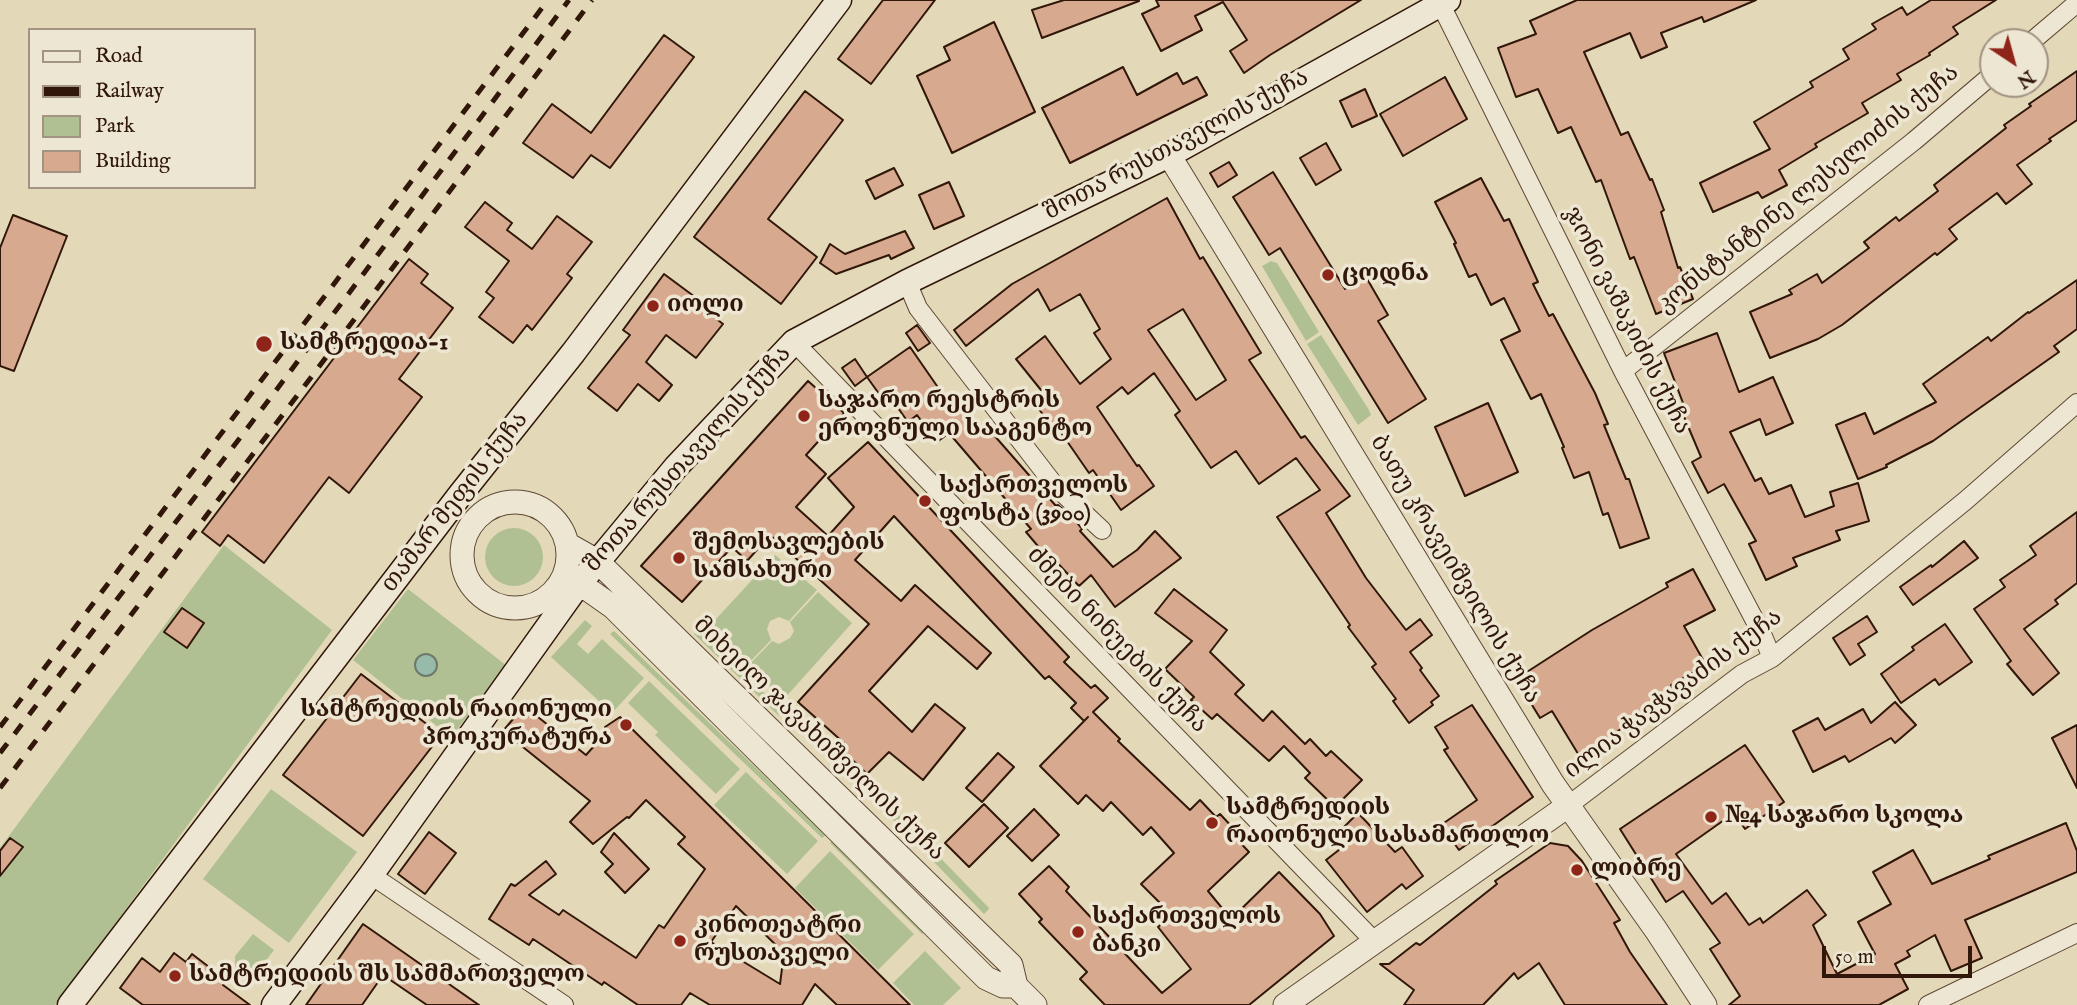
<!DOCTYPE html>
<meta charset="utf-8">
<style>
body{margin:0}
#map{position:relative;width:2077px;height:1005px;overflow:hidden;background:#e3d9b9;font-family:"IM FELL English",serif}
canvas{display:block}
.legend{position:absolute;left:28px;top:28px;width:228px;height:161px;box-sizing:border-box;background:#ede6d2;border:2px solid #a29382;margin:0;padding:9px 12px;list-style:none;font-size:21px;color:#311709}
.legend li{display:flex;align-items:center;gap:14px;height:35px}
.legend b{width:35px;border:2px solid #a29382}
.north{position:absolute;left:1979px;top:28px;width:70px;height:70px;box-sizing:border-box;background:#ede6d2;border:2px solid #a29382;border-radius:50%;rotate:144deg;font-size:19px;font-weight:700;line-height:28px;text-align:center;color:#311709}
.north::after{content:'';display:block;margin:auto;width:24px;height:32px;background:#8f2418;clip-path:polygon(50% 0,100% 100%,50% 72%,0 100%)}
.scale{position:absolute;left:1822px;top:946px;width:150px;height:32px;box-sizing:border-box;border:4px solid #311709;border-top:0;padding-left:9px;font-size:21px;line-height:24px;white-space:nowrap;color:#311709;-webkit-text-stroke:5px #ede6d2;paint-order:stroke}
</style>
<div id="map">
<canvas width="2077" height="1005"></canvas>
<ul class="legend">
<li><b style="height:9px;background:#ede6d2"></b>Road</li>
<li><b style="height:9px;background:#311709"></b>Railway</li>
<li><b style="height:19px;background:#b0c092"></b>Park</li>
<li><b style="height:19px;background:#d7a98e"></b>Building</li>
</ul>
<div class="north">N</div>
<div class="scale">50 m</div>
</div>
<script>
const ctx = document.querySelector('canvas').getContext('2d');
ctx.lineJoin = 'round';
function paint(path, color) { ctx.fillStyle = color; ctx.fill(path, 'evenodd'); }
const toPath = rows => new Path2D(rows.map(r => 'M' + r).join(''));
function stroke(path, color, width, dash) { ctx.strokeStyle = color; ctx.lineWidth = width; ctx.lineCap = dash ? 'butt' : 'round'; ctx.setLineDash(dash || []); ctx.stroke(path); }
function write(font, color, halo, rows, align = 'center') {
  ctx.font = font + ' "IM FELL English","Noto Serif Georgian",serif'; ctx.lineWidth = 7; ctx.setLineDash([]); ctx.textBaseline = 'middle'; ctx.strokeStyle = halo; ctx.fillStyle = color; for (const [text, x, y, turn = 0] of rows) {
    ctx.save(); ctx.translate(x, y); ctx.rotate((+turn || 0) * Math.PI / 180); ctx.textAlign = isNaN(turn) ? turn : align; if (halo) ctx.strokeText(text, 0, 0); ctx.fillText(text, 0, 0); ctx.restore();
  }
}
paint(toPath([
 [1271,261,1277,263,1319,332,1306,341,1262,266],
 [1321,335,1369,410,1371,415,1358,425,1307,344],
 '485 557a29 29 0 1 1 58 0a29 29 0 1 1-58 0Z',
 [224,545,332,630,55,1005,0,1005,0,848],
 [775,555,817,590,789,621,779,617,770,621,767,629,771,640,746,666,706,630],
 [408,589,507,666,451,737,353,660],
 [818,592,852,623,784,699,747,667,772,641,779,644,790,638,794,631,790,622],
 [585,620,592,626,577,644,588,654,602,639,644,678,612,713,551,657],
 [695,628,699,630,783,711,779,716,694,634],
 [614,631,826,835,822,838,610,634],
 [649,681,740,769,716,794,655,735,658,732,628,703],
 [794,714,888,804,989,908,988,910,984,914,885,811,789,719],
 [746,772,818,841,787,874,714,805],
 [271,789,357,852,289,943,203,879],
 [833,839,926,930,922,934,830,843],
 [830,851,914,934,878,970,795,888],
 [253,934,274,950,249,983,235,970,235,956],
 [925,951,961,988,943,1005,914,1005,893,983]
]), '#b0c092');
const water = toPath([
 '415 665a11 11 0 1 1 22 0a11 11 0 1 1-22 0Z'
]);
paint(water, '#96bbaa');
stroke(water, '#6e796a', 2);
const building = toPath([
 [883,0,935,0,871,84,838,59,883,0],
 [1064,0,1139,0,1139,1,1042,38,1032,10,1064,0],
 [1156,0,1361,0,1270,55,1244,73,1230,51,1247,40,1223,2,1195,16,1202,30,1161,51,1142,14,1159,6,1156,0],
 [1577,0,1756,0,1704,22,1702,17,1661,33,1667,47,1641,58,1630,33,1584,52,1621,135,1628,132,1650,180,1652,179,1664,210,1661,212,1678,268,1680,267,1693,299,1656,314,1634,257,1630,259,1601,180,1596,182,1571,127,1558,133,1538,89,1516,97,1498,48,1536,34,1530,21,1577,0],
 [1931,0,1996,0,1953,27,1958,34,1929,53,1930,55,1897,74,1901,80,1862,103,1868,113,1815,144,1817,147,1779,170,1787,185,1762,198,1758,192,1713,212,1700,183,1770,149,1754,122,1813,87,1810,82,1849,59,1843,49,1876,29,1872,24,1902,7,1907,15,1931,0],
 [994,22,1035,112,952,153,917,76,950,60,944,47,994,22],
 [664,35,694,57,610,168,591,155,573,178,523,143,552,104,591,133,664,35],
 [1123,67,1137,95,1177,73,1183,84,1197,77,1207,95,1070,163,1042,108,1123,67],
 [2077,71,2077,120,2049,139,2051,141,2017,165,2032,184,2006,204,1997,193,1949,229,1957,239,1937,255,1935,253,1842,325,1818,339,1770,358,1750,312,1792,294,1789,290,1817,274,1822,283,1869,248,1864,242,1896,217,1899,221,1938,191,1934,185,2006,128,2004,125,2031,106,2029,104,2077,71],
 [1445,77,1467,119,1403,156,1380,114,1445,77],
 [1365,89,1377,116,1352,127,1340,101,1365,89],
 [805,91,843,120,768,219,817,257,781,304,694,237,805,91],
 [1326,143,1341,170,1316,185,1300,158,1326,143],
 [1229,162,1237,175,1218,187,1210,173,1229,162],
 [894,168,903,185,875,199,866,181,894,168],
 [1273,172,1345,289,1366,277,1388,315,1378,321,1426,399,1388,423,1280,248,1269,255,1233,197,1273,172],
 [1481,178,1504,221,1509,219,1538,282,1533,284,1549,316,1553,314,1595,393,1608,424,1604,425,1626,479,1629,479,1649,538,1620,548,1608,513,1603,515,1589,472,1574,478,1562,448,1564,447,1541,394,1531,399,1501,340,1520,331,1504,298,1491,305,1476,274,1469,277,1454,244,1456,243,1435,202,1481,178],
 [949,182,964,216,934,229,919,195,949,182],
 [1167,198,1200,259,1203,257,1261,353,1249,360,1301,438,1305,436,1350,496,1326,513,1366,578,1406,630,1420,619,1432,635,1410,652,1422,668,1420,670,1439,696,1431,702,1433,705,1409,723,1393,701,1396,699,1372,667,1376,664,1348,627,1350,625,1277,517,1320,490,1296,458,1259,484,1236,451,1211,468,1175,415,1180,411,1154,373,1128,394,1122,387,1097,407,1137,466,1139,465,1154,486,1121,510,1093,470,1089,473,1060,431,1057,433,1038,408,1049,400,1016,359,1045,336,1080,384,1111,359,1094,333,1100,329,1080,294,1050,311,1038,289,966,346,954,330,1012,284,1167,198],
 [1183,309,1226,380,1196,400,1148,330,1183,309],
 [485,202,512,223,507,230,532,249,557,216,592,242,567,274,572,278,532,330,527,325,513,343,479,317,494,298,486,292,509,261,465,227,485,202],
 [13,215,67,236,14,371,0,366,0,248,13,215],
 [905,231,914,248,891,259,889,255,836,274,820,263,830,244,845,254,905,231],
 [409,259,428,274,421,283,453,308,399,379,422,397,349,493,329,477,264,563,228,535,220,546,202,532,409,259],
 [664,274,695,297,693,301,723,324,696,358,666,335,646,362,672,385,659,401,638,384,617,411,588,388,630,335,623,330,664,274],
 [2077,280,2077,329,2054,346,2059,352,1933,441,1886,465,1887,467,1858,479,1836,425,1865,413,1874,434,1936,402,1923,384,1988,337,1991,341,2028,312,2029,313,2077,280],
 [917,325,930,343,918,351,906,333,917,325],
 [1717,333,1739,392,1773,377,1793,423,1766,435,1760,419,1730,432,1755,481,1761,478,1769,494,1791,485,1805,517,1834,506,1830,492,1858,483,1869,521,1836,531,1840,540,1793,558,1797,566,1766,580,1749,544,1756,541,1724,484,1708,493,1692,462,1701,457,1679,405,1683,403,1664,353,1717,333],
 [910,347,946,399,950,396,977,433,986,426,1056,506,1058,505,1074,519,1082,529,1080,531,1113,567,1137,550,1155,531,1181,558,1115,607,1091,575,1079,586,1051,556,1048,558,1026,532,1031,529,949,433,937,442,917,415,908,422,888,394,882,398,867,377,910,347],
 [855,359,867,377,855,386,842,368,855,359],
 [808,381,844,413,806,455,826,474,796,507,828,536,854,507,828,478,868,442,1069,657,1064,662,1091,688,1095,685,1108,698,1093,712,1120,739,1118,741,1190,810,1200,800,1216,817,1220,814,1234,829,1231,833,1249,852,1208,891,1231,919,1279,872,1320,914,1334,936,1249,1005,1105,1005,1080,979,1087,972,1039,922,1042,919,1019,894,1049,866,1069,887,1066,891,1162,993,1191,969,1158,927,1172,915,1141,884,1174,853,1151,827,1143,835,1111,802,1103,811,1086,795,1078,804,1040,766,1088,717,1084,721,1071,708,1076,703,1049,676,1045,679,894,516,855,560,901,601,915,585,991,653,977,669,928,626,869,691,912,732,935,704,965,728,923,780,889,752,867,774,840,748,844,743,798,702,869,624,770,535,747,561,732,547,682,602,641,566,808,381],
 [1488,403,1518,472,1465,496,1435,427,1488,403],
 [2077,512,2077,583,2055,600,2058,604,2024,629,2059,673,2033,695,2007,664,2011,661,1974,609,2005,587,2000,580,2036,555,2030,546,2077,512],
 [1964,541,1978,558,1913,605,1900,587,1931,565,1932,567,1964,541],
 [1693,569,1715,610,1684,626,1706,665,1671,685,1673,689,1657,700,1659,703,1612,735,1613,737,1580,757,1552,711,1540,718,1516,679,1592,630,1668,587,1666,583,1693,569],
 [1174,589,1227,630,1210,652,1244,685,1235,694,1263,721,1272,711,1305,744,1310,739,1326,756,1331,751,1362,780,1335,807,1305,778,1310,773,1284,746,1269,761,1217,714,1212,719,1191,700,1194,697,1165,669,1192,641,1155,613,1174,589],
 [182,608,204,623,187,648,164,632,182,608],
 [1867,616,1877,632,1858,644,1865,655,1850,665,1833,638,1867,616],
 [1945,624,1972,662,1939,685,1935,679,1901,703,1881,674,1914,650,1912,647,1945,624],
 [361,674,441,735,363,836,283,775,361,674],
 [1895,702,1916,725,1895,743,1891,738,1849,762,1845,756,1813,772,1793,731,1818,718,1825,730,1863,709,1871,723,1895,702],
 [1472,705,1533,797,1459,850,1441,825,1477,800,1444,750,1448,748,1435,727,1472,705],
 [524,706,586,755,604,735,605,727,620,717,910,1005,837,1005,815,984,802,1005,710,1005,690,993,681,1005,638,1005,604,982,602,985,533,939,529,945,489,919,511,884,515,886,546,861,556,874,529,895,559,915,563,910,636,958,659,925,664,928,705,869,678,844,685,837,646,800,629,818,627,817,593,844,570,822,590,801,503,731,524,706],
 [736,906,784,953,780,984,711,942,736,906],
 [2077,725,2077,788,2052,738,2077,725],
 [1745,745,1784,802,1745,829,1734,813,1676,854,1712,904,1726,893,1749,925,1760,918,1763,923,1807,890,1826,915,1813,925,1837,974,1875,954,1858,922,1891,904,1873,872,1913,850,1932,884,1990,859,1988,856,2066,823,2077,851,2077,872,1965,920,1982,958,1951,971,1935,935,1907,951,1910,956,1895,964,1908,989,1879,1005,1729,1005,1740,996,1710,949,1720,943,1683,891,1666,902,1620,829,1745,745],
 [998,753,1014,767,982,802,966,788,998,753],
 [984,804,1008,828,969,867,945,843,984,804],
 [1034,809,1059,835,1032,861,1007,836,1034,809],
 [1358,813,1395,852,1402,847,1423,876,1406,889,1402,884,1367,912,1326,860,1344,846,1335,836,1358,813],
 [429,832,456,853,425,894,398,874,429,832],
 [614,833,649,869,625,893,605,872,613,864,601,852,614,833],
 [10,838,23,847,0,876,0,851,10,838],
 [1550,843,1568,846,1582,861,1620,920,1614,923,1630,952,1667,1005,1565,1005,1539,963,1518,979,1514,973,1483,1005,1404,1005,1414,990,1380,964,1389,964,1416,943,1420,945,1497,884,1495,881,1550,843],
 [363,924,479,1005,427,1005,383,975,362,1005,306,1005,363,924],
 [174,953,186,962,192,954,226,980,223,985,250,1005,143,1005,120,988,142,958,160,972,174,953]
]);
paint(building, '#d7a98e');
stroke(building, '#311709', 2);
const minor = toPath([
 [1441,5,1623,371,1762,634,1772,658],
 [2031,42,2077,3],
 [907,282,918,308,1056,487,1102,530],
 [794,342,1375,942],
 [1623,371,1914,141,1993,74],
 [1569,805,1742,674,1772,658,1965,501,2077,403],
 [371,875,564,1005],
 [1928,1005,2077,933]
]);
const tertiary = toPath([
 [1169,155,1553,784,1656,930,1705,1005],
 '462 555a53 53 0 1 1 106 0a53 53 0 1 1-106 0Z',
 [567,544,597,561,1011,965,1016,986,1035,1005],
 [542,601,575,589,586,588,613,607,986,978,1003,986,1016,986],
 [1285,1005,1569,805]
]);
const secondary = toPath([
 [70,1005,460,495,573,353,839,0],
 [274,1005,371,875,575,589,676,467,794,342,907,282,1169,155,1448,0]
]);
stroke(minor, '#5e4835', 20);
stroke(tertiary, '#5e4835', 25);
stroke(secondary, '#311709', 27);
stroke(minor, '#ede6d2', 18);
stroke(tertiary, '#ede6d2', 23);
stroke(secondary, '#ede6d2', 24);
stroke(toPath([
 [0,727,548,0],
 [0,753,268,401,569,0],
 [0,788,312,376,592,0]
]), '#311709', 5, [12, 12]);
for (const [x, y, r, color] of [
 [1328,275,7,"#8f2418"],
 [653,306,7,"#8f2418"],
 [264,344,9,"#8f2418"],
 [804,416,7,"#8f2418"],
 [925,501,7,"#8f2418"],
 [679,558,7,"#8f2418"],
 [626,725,7,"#8f2418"],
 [1711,817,7,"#8f2418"],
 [1212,823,7,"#8f2418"],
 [1577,870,7,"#8f2418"],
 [1078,932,7,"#8f2418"],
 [680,941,7,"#8f2418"],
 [175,976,7,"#8f2418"]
]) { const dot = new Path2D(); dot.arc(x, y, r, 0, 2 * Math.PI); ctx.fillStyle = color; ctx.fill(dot); stroke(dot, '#ede6d2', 2.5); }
write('24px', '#311709', '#ede6d2', [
 ["შოთა რუსთაველის ქუჩა",1177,146,-28],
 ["კონსტანტინე ლესელიძის ქუჩა",1809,190,-39],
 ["ჯონი ვაშაკიძის ქუჩა",1626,321,63],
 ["შოთა რუსთაველის ქუჩა",689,460,-48],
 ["თამარ მეფის ქუჩა",456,503,-52],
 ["ბათუ კრავეიშვილის ქუჩა",1454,570,59],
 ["ძმები ნინუების ქუჩა",1116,641,46],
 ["ილია ჭავჭავაძის ქუჩა",1674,695,-37],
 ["მიხეილ ჯავახიშვილის ქუჩა",818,740,44]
]);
write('bold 24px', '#311709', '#ede6d2', [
 ["ცოდნა",1342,275],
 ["იოლი",667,306],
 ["სამტრედია-1",280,344],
 ["საჯარო რეესტრის",818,402],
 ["ეროვნული სააგენტო",818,430],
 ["საქართველოს",939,487],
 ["ფოსტა (3900)",939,515],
 ["შემოსავლების",693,544],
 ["სამსახური",693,572],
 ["სამტრედიის რაიონული",612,711,"right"],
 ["პროკურატურა",612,739,"right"],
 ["სამტრედიის",1226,809],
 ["რაიონული სასამართლო",1226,837],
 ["№4 საჯარო სკოლა",1725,817],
 ["ლიბრე",1591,870],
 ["საქართველოს",1092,918],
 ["ბანკი",1092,946],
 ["კინოთეატრი",694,927],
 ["რუსთაველი",694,955],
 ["სამტრედიის შს სამმართველო",189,976]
], 'left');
</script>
